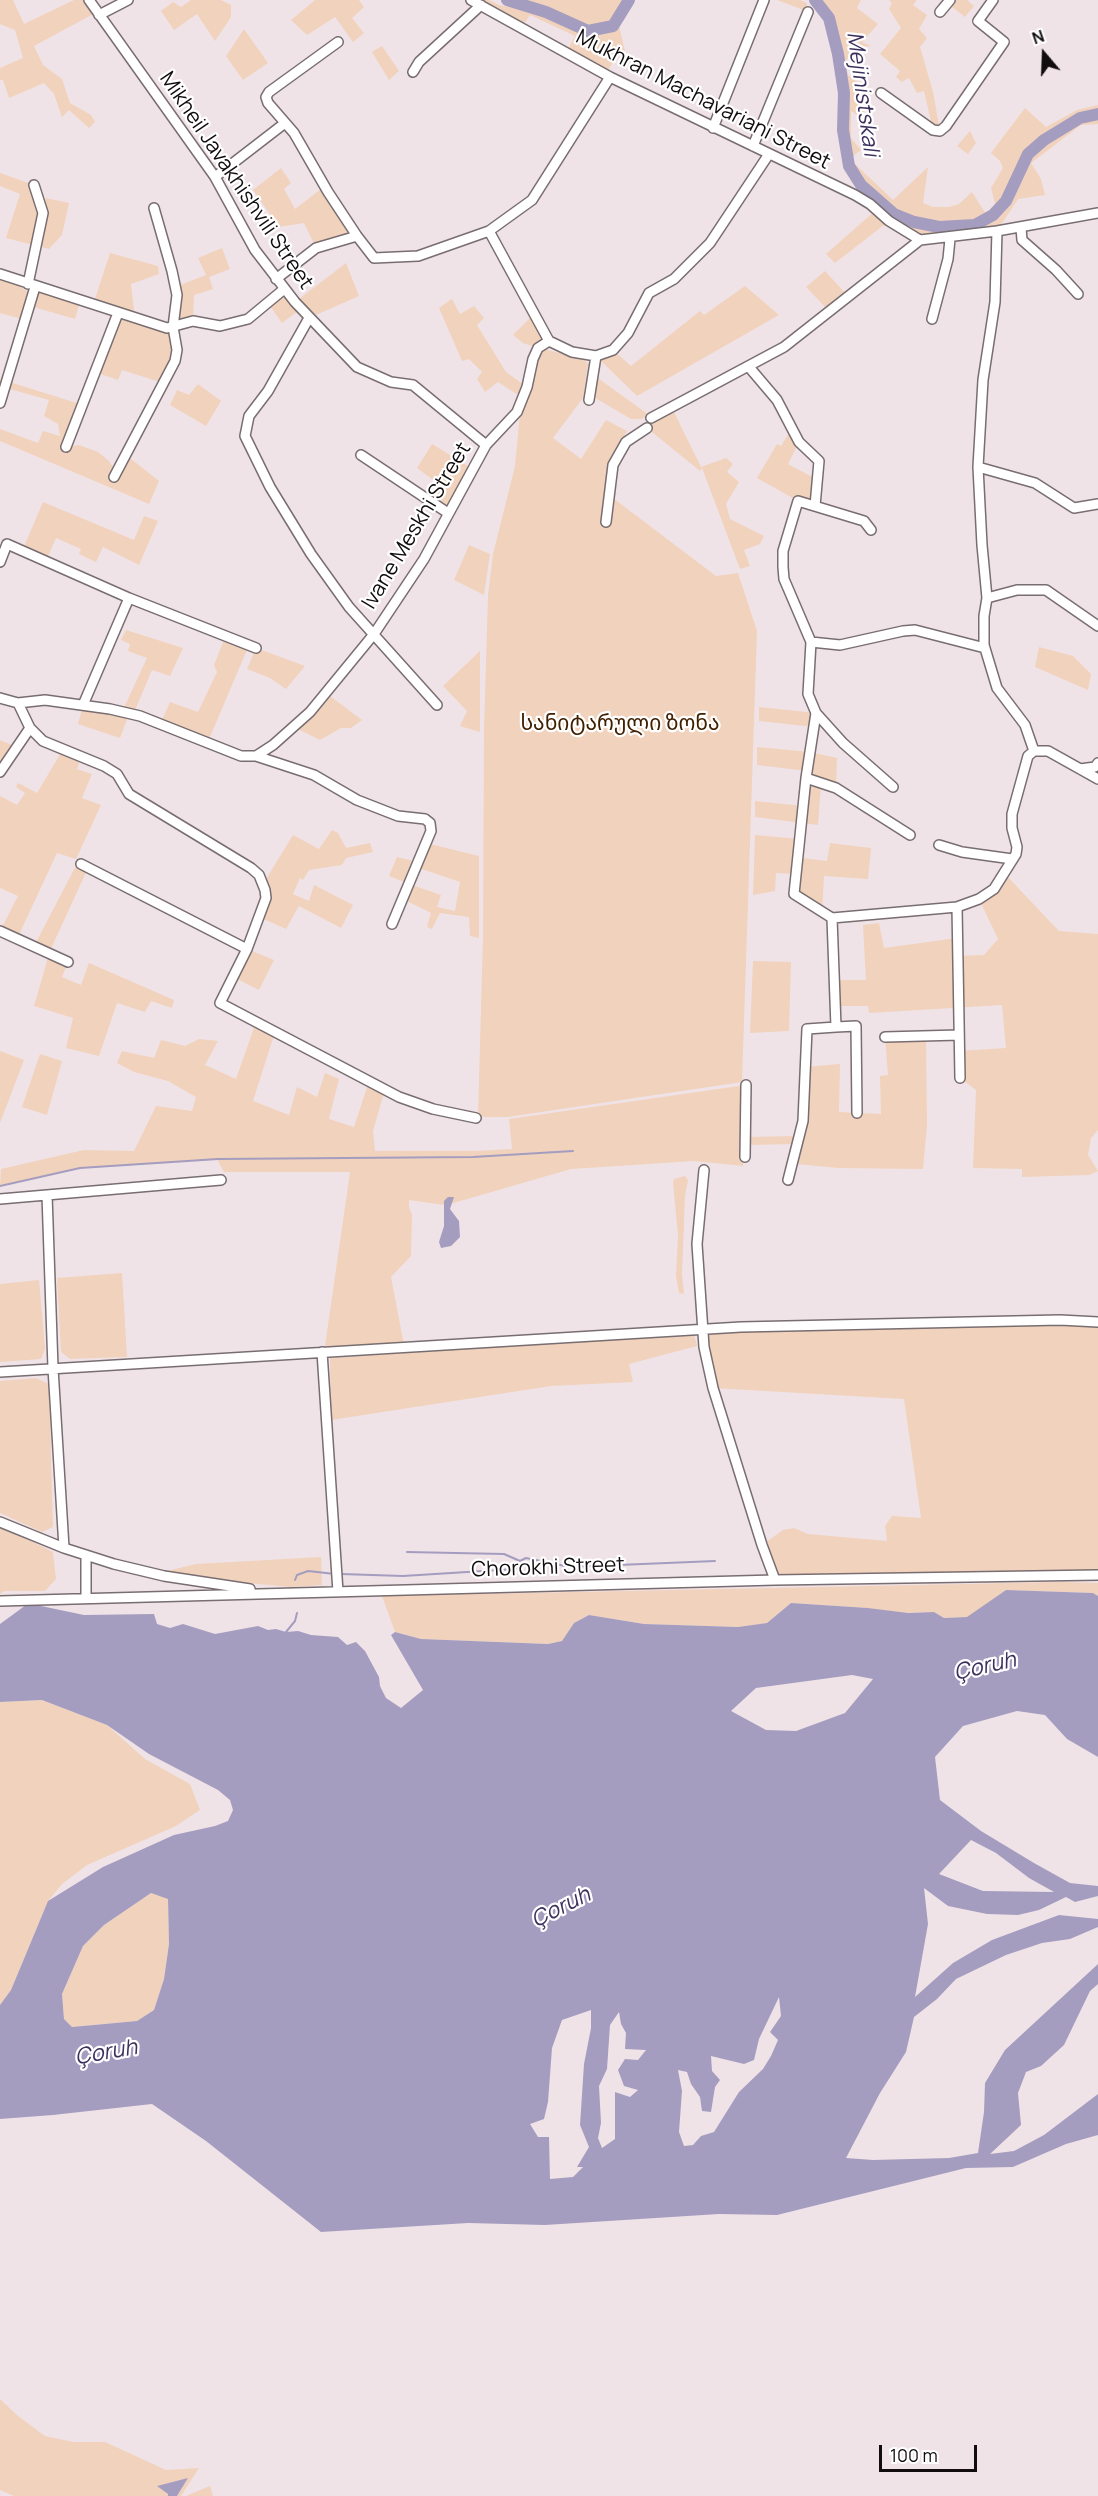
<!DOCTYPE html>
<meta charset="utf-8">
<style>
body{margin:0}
#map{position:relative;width:1098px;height:2496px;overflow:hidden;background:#f0e3e7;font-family:Manrope,sans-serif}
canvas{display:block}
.north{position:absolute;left:1014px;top:24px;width:60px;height:60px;-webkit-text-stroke:4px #fff;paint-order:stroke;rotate:341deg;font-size:16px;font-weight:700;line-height:24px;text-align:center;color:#110d0e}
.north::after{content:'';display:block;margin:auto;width:21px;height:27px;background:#110d0e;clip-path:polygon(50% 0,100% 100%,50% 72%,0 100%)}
.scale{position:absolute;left:879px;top:2445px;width:98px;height:27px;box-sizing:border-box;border:3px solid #110d0e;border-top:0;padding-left:8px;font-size:18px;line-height:21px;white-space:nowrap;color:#110d0e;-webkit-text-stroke:4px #fff;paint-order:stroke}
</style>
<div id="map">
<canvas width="1098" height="2496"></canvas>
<div class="north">N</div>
<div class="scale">100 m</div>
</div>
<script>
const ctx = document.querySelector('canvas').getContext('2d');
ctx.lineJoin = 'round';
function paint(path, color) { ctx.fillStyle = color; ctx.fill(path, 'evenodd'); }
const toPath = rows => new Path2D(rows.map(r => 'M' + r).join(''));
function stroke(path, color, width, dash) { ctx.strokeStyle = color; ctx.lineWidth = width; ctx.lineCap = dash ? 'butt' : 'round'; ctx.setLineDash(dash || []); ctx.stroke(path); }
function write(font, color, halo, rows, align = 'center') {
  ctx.font = font + ' Manrope,"Noto Sans Georgian",sans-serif'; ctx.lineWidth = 4.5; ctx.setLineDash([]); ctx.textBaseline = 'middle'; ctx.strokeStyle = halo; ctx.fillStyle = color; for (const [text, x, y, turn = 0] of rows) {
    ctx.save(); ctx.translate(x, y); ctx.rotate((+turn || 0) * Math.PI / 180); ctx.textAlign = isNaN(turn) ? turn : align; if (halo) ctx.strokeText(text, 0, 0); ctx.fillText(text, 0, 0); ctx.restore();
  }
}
paint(toPath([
 [0,0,13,0,24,24,74,0,89,0,97,12,34,46,43,65,62,79,70,103,91,115,95,122,89,128,69,110,62,117,54,94,44,83,9,98,3,80,0,80,0,68,23,58,15,30,0,24],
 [191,0,221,0,231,5,231,17,215,41,197,14,174,30,161,11,173,2,181,7],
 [315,0,359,0,364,7,352,18,364,33,353,42,335,17,307,35,291,20],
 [471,0,489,0,499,5,525,10,595,36,619,26,625,51,620,51,608,70,568,49,575,36,530,15,524,24],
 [527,0,629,0,613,26,588,31,546,12,523,5],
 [777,0,800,0,807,3,806,11],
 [815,0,861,0,857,8,878,24,862,42,871,46,859,47,845,61,848,75,868,91,860,102,868,108,859,116,851,111,851,138,861,150,853,156,854,163,893,200,928,167,923,203,933,207,949,207,959,204,972,192,986,214,995,204,991,188,1003,168,1000,161,991,153,1025,108,1046,127,1077,110,1098,105,1098,124,1081,125,1031,163,1041,179,1045,195,1018,199,997,231,920,240,889,221,835,263,826,254,876,210,855,195,861,185,849,166,843,130,844,93,838,54,829,18],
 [889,0,917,0,913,5,927,15,919,29,927,38,920,47,933,92,940,131,933,130,924,91,917,93,909,78,902,82,896,77,900,71,880,54,901,28,889,9,892,3],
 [950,0,967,0,974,6,965,17,947,3],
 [244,29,268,63,243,80,226,56],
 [382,46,399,71,389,80,372,52],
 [970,131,976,143,968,154,957,146],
 [281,168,291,183,284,189,295,209,325,186,348,229,347,236,316,248,304,223,279,227,253,190],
 [0,173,34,185,43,211,46,198,69,203,62,235,49,249,6,238,20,194,0,186],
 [222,248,230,269,209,277,213,289,194,295,193,321,173,327,175,287,206,275,198,258],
 [110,253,158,266,159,274,131,284,135,319,167,328,176,339,177,350,163,383,122,370,118,380,95,372,119,315,93,305],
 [346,263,359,296,309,318,301,309,282,323,270,306,287,295,295,302],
 [825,271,848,296,830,312,806,287],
 [0,275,27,291,29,305,33,294,40,290,80,301,75,319,30,306,25,320,0,313],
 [745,286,779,315,637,396,596,356,613,350,631,366,700,311,704,315],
 [452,299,460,314,474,306,484,318,477,325,506,372,527,387,523,398,498,382,485,392,477,379,482,372,469,359,462,361,439,308],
 [534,314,549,341,538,348,523,343,513,335],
 [541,348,584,360,588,364,583,398,553,438,581,459,606,420,627,431,609,464,605,492,716,576,738,573,757,631,742,1082,508,1117,478,1117,483,937,484,731,488,595,493,554,515,466,520,413],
 [595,376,649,415,641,419,631,419,597,399,594,395],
 [0,379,83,405,67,447,79,445,98,452,109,461,116,472,126,455,159,481,149,504,0,441,0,429,38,443,43,431,60,436,58,424,44,416,49,400,6,388,0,403],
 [198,384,221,401,206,426,170,405,177,390,189,395],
 [671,406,701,467,726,458,733,464,727,472,739,482,726,504,730,519,764,536,760,544,744,550,750,566,740,569,702,468,700,471,647,428],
 [792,428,799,442,788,464,818,480,815,506,798,501,757,478,777,444,781,446],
 [432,444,473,469,448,513,427,499,437,483,417,468],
 [43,502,134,540,144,516,158,521,139,565,103,547,96,562,79,554,81,549,56,538,46,561,22,551],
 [469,545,490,554,484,595,454,580],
 [126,630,183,648,170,676,152,670,133,715,129,714,120,738,78,724,83,705,122,712,147,658,128,651,130,644,121,640],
 [226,635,249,645,207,744,160,725,170,702,198,712,217,672,214,665],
 [1039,647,1073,656,1091,674,1088,690,1035,667],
 [256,648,305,666,286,689,270,678,247,669],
 [480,651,480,732,460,726,467,711,443,686],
 [326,693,362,720,351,728,341,728,320,740,294,727],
 [759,707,816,713,814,727,759,721],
 [0,740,17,747,0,772],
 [757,747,810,752,837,758,836,788,821,785,818,825,755,817,755,801,803,806,807,771,757,765],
 [62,751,81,758,77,769,92,774,82,798,101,805,76,859,57,853,17,939,0,931,18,896,0,888,0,796,17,805,25,793,16,787,18,783,37,793],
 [332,830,338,833,346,848,370,843,373,852,346,858,342,865,309,870,303,880,300,878,293,894,309,901,314,885,353,905,341,928,299,906,286,929,259,917,266,898,263,884,293,835,319,849],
 [755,835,799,839,795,874,776,873,775,891,753,895],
 [426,843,479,856,479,938,470,936,469,917,440,913,432,929,427,927,431,913,403,899,409,884,389,876,397,857,418,862],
 [416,867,460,882,455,911,437,907,441,895,409,884],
 [830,843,871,848,868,879,824,876,822,912,797,894,802,858,827,861],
 [78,862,88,868,49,953,68,962,62,977,81,985,89,963,174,1000,172,1008,151,1001,145,1012,117,1003,99,1056,66,1048,73,1018,34,1006,49,954,34,946],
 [1004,873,1059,931,1098,934,1098,1130,1091,1138,1088,1155,1098,1171,1089,1175,1022,1177,1022,1169,973,1168,976,1090,960,1078,959,1051,1006,1048,1002,1005,869,1013,868,1006,835,1006,834,980,866,980,863,925,879,923,884,948,957,938,958,956,984,955,998,939,979,899],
 [247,949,274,960,259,990,233,977],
 [753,961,791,962,789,1031,750,1033],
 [256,1022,275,1032,253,1101,289,1115,297,1087,317,1097,325,1073,339,1079,329,1119,354,1127,369,1081,385,1089,373,1131,375,1151,477,1151,512,1149,509,1119,746,1085,745,1137,800,1136,805,1067,840,1064,839,1112,881,1114,880,1076,888,1075,885,1037,926,1036,927,1126,923,1169,838,1168,797,1164,793,1162,797,1144,745,1145,743,1166,694,1161,571,1169,450,1204,444,1201,444,1205,409,1200,409,1208,412,1214,411,1256,391,1277,404,1345,325,1346,350,1172,224,1172,217,1159,80,1168,0,1186,1,1169,84,1150,134,1151,156,1106,192,1111,196,1097,168,1081,134,1072,117,1063,122,1051,154,1058,161,1040,185,1046,199,1039,218,1041,205,1065,236,1079],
 [0,1051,24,1060,0,1123],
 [40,1054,62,1061,47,1115,22,1107],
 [685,1176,688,1180,685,1196,682,1274,684,1294,679,1293,676,1276,678,1236,673,1183,674,1179],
 [122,1273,127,1357,70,1359,61,1352,57,1278],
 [39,1280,45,1349,41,1359,0,1362,0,1284],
 [1098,1322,1098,1575,775,1580,762,1545,783,1530,794,1528,808,1534,887,1541,885,1526,892,1516,921,1518,904,1399,713,1388,703,1330],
 [694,1334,697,1346,629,1364,633,1382,551,1386,331,1420,330,1358],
 [36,1378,49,1384,53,1527,42,1532,0,1513,0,1381],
 [0,1526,53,1552,56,1579,45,1591,4,1591,0,1594],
 [321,1557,322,1585,291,1587,225,1581,167,1571,196,1564],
 [1061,1582,1098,1583,1098,1596,1093,1593,1006,1590,968,1617,944,1618,934,1612,903,1613,868,1608,791,1603,767,1623,738,1627,644,1624,589,1615,574,1623,562,1641,548,1644,421,1639,395,1632,382,1596],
 [42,1700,107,1725,145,1759,190,1784,200,1810,176,1826,87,1865,62,1884,48,1901,11,1990,0,2005,0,1702],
 [151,1893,168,1898,169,1944,164,1979,154,2010,137,2021,72,2027,64,2019,62,1994,83,1946,104,1925],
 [0,2399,18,2416,45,2436,73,2442,105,2442,166,2470,199,2468,181,2496,177,2496,187,2479,158,2486,168,2494,168,2496,14,2496,0,2490],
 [210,2486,213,2496,186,2496,193,2493]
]), '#f1d2bc');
paint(toPath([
 [448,1197,454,1197,450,1209,459,1221,460,1237,451,1246,441,1248,439,1242,444,1226,444,1201],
 [1006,1590,1093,1593,1098,1596,1098,1757,1067,1739,1045,1715,1017,1711,963,1726,935,1757,940,1800,981,1831,1034,1863,1070,1883,1098,1886,1098,1896,1075,1902,1066,1897,1039,1910,1018,1915,987,1914,948,1906,924,1888,928,1924,915,1997,953,1963,992,1940,1059,1915,1098,1919,1098,1927,1070,1939,1042,1943,1006,1955,956,1979,937,1999,914,2017,906,2052,880,2093,846,2158,873,2160,949,2158,978,2153,984,2112,985,2083,1005,2050,1098,1964,1098,1984,1090,1991,1064,2045,1041,2066,1026,2072,1018,2093,1021,2125,990,2154,1014,2151,1044,2135,1098,2094,1098,2135,1066,2144,1013,2167,966,2168,777,2215,719,2214,545,2225,468,2223,321,2232,206,2141,152,2104,53,2115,0,2119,0,2005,11,1990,48,1901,103,1867,174,1835,215,1826,228,1821,233,1810,230,1800,218,1790,149,1754,107,1725,42,1700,0,1702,0,1624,26,1605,41,1606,84,1615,154,1614,157,1624,170,1628,183,1624,215,1634,258,1626,268,1630,276,1629,286,1632,298,1631,311,1635,338,1637,347,1645,356,1642,365,1651,379,1677,380,1686,386,1698,401,1708,423,1690,391,1635,395,1632,421,1639,548,1644,562,1641,574,1623,589,1615,644,1624,738,1627,767,1623,791,1603,868,1608,908,1613,934,1612,944,1618,967,1617],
 [852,1675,873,1679,845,1713,796,1731,766,1730,731,1711,756,1688],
 [971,1840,996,1853,1029,1878,1054,1892,983,1891,939,1874],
 [151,1893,168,1899,169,1944,164,1979,154,2010,137,2021,72,2027,64,2019,62,1994,83,1946,104,1925],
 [779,1997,781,2016,770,2032,778,2040,771,2056,763,2069,739,2092,714,2132,701,2136,693,2145,684,2146,679,2132,682,2091,678,2070,687,2072,691,2084,700,2097,702,2111,711,2112,715,2087,720,2080,712,2071,711,2056,744,2064,754,2060,759,2039],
 [591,2010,591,2028,584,2064,580,2125,589,2147,577,2167,583,2167,573,2177,550,2179,549,2137,538,2137,530,2124,544,2119,548,2102,552,2048,562,2020],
 [619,2012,621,2024,626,2033,625,2049,646,2050,638,2060,625,2059,618,2070,624,2086,638,2090,630,2097,615,2092,615,2139,602,2148,598,2138,601,2123,599,2086,607,2069,610,2025],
 [188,2478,177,2496,168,2496,168,2494,157,2486]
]), '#a49dc0');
stroke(toPath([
 [0,1186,80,1168,218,1159,473,1157,573,1151],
 [520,1561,526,1558,570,1567,715,1561],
 [341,1574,403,1576,515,1569,519,1567,520,1561,504,1554,407,1552],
 [295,1580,297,1575,308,1571,335,1574],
 [286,1632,295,1621,297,1613]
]), '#a49dc0', 2);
stroke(toPath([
 [507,0,546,12,588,31,613,26,629,0],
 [815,0,829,18,838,54,844,93,843,130,849,166,861,185,894,214,914,222,939,227,975,225,993,215,1006,201,1028,154,1044,140,1080,118,1098,114]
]), '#a49dc0', 12);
const minor = toPath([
 [89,0,215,177,255,250,295,302,357,367,391,382,413,385,486,445],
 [471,0,610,77,855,195,870,204,889,221,920,240,997,231,1098,213],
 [940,12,950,0],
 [99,15,128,0],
 [338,42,269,92,266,97,268,103,294,133,328,192,357,236,374,258,418,256,489,231,532,200,610,77],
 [413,72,419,62,481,5],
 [881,93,933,130,940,131,946,126,1004,42,978,21,993,0],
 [713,128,764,0],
 [753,146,808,12],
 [215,177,285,123],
 [1021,228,1022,240,1056,270,1078,294],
 [489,231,549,341],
 [997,231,995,302,983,380,978,467,982,545,987,598,984,616,984,645,997,688,1025,725,1034,751],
 [0,274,167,328,193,321,220,326,248,319,283,290],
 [276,279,316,248,357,236],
 [28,284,43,213,34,185],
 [309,318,268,391,249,416,245,436,270,487,311,554,349,607,437,705],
 [932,319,948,259,950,239],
 [549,341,572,352,596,356,613,350,628,333,649,293,674,279,710,243,769,154],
 [749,367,777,400,799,442,819,461,815,506],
 [589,400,596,356],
 [0,403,35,287],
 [651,418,784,347,920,240],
 [66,447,118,313],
 [361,455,448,513],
 [978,467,1035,483,1074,508,1098,504],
 [114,477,175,361,177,350,173,327,177,295,172,271,154,208],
 [606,522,613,465,626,442,647,428],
 [871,530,864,521,798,501,783,551,783,567,784,579,811,642,840,645,903,631,915,630,985,648],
 [0,562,7,544,129,598,256,648],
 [987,598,1017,590,1046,590,1098,626],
 [811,642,808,694,816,713,843,743,893,787],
 [0,698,18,703,45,700,110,709,140,716,241,756,256,756,273,745,310,712,374,634,424,559,486,445,517,412,527,387,533,359,538,348,549,341],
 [18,703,30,728,43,741,104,766,117,774,129,794,251,868,259,875,265,890,266,898,247,949,220,1003,399,1097,433,1109,476,1118],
 [83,705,129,598],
 [816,713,806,778,836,788,910,835],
 [1034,751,1048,751,1098,779],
 [256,756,314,775,357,800,398,816,425,819,430,823,431,831,392,924],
 [1080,769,1095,767,1098,763],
 [0,772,30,728],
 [806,778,794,894,832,918,957,907,979,899,994,889,1016,854,1017,847,1012,828,1012,814,1028,756,1034,751],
 [939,845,962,852,1012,859],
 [81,864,247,949],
 [957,907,960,1078],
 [832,918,836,1027,856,1026,857,1113],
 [0,931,68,962],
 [885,1037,959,1035],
 [745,1157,746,1085],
 [704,1170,697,1244,704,1347,713,1388,762,1545,775,1580],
 [788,1180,803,1121,807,1029,836,1027],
 [47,1195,53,1368,64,1548],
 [0,1199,221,1180],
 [322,1352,338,1592],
 [0,1372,741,1327,1060,1320,1098,1322],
 [0,1522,64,1548,114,1564,164,1576,250,1589],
 [86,1555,86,1598],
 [0,1601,775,1580,1098,1575]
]);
stroke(minor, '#786d70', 12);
stroke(minor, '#fff', 9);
write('21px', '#110d0e', '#fff', [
 ["Mukhran Machavariani Street",703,100,27],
 ["Mikheil Javakhishvili Street",236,181,56],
 ["Ivane Meskhi Street",417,526,-59],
 ["Chorokhi Street",548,1568,-2]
]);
write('21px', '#402002', '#fff', [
 ["სანიტარული ზონა",620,724]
]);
write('italic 22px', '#3d305e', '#fff', [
 ["Mejinistskali",862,94,82],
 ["Çoruh",985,1667,-13],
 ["Çoruh",561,1908,-27],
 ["Çoruh",106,2053,-10]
]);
</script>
